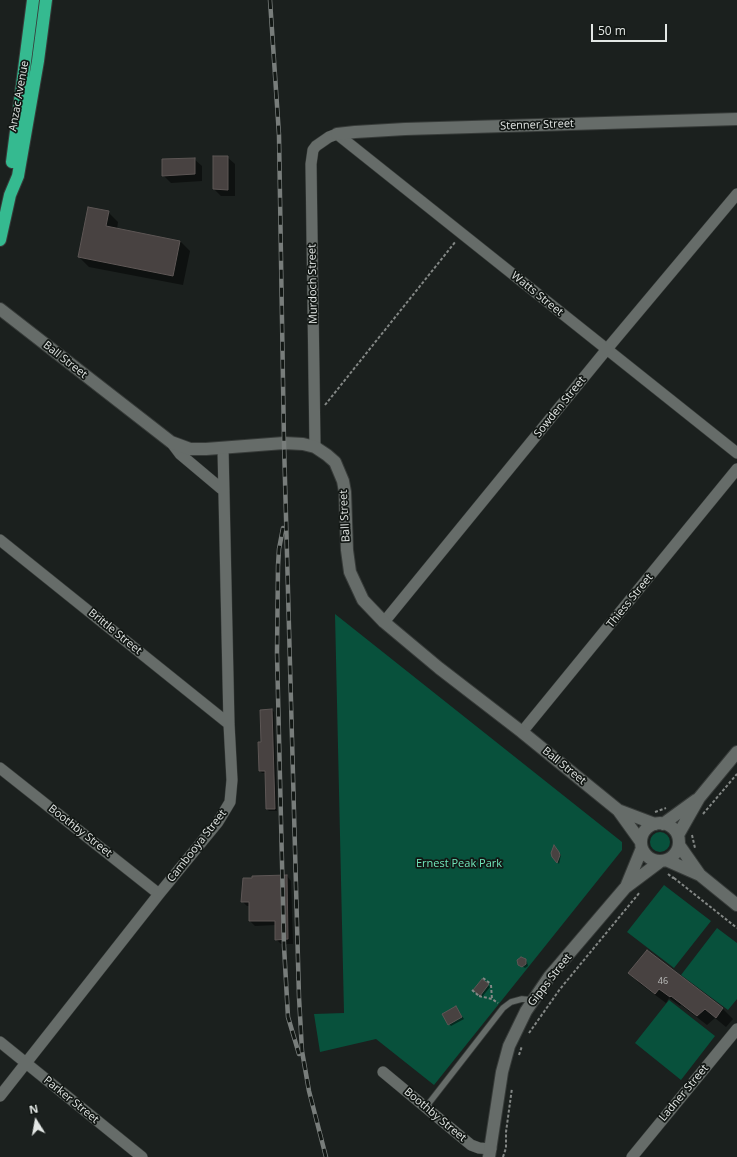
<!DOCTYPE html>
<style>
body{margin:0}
#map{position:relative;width:737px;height:1157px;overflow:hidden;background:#1b201e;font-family:"Open Sans",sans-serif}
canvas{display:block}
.north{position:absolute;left:16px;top:1101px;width:40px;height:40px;-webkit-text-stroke:3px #121714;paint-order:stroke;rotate:349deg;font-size:11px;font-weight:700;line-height:16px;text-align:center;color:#e3e7e5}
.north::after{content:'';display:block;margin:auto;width:14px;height:18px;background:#e3e7e5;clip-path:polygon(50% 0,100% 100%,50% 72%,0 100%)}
.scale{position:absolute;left:591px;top:24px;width:76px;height:18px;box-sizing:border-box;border:2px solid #e3e7e5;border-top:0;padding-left:5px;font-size:12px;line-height:14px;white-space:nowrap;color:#e3e7e5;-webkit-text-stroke:3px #121714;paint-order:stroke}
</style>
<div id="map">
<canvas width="737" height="1157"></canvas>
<div class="north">N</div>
<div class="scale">50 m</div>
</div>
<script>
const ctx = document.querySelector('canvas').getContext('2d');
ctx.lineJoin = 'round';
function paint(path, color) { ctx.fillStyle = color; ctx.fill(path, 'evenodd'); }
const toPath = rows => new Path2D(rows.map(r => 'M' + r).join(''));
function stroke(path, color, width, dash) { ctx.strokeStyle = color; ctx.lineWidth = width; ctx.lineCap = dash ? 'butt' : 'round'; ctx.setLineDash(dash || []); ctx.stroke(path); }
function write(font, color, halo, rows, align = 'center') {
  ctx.font = font + ' "Open Sans",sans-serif'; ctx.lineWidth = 3.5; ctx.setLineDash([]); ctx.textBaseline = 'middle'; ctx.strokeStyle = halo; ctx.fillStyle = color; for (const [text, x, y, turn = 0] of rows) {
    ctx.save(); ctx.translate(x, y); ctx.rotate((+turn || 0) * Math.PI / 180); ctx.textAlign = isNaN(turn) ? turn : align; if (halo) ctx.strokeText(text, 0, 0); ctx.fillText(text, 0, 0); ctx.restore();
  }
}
paint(toPath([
 [335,614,622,842,622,850,434,1085,376,1039,320,1052,314,1014,344,1013],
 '650 842a10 10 0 1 1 20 0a10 10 0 1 1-20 0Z',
 [664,885,711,921,674,968,627,932],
 [717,928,737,943,737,999,728,1010,681,975],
 [669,1000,715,1036,681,1080,635,1043]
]), '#08513c');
paint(toPath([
 [227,157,235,164,235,196,221,196,214,189],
 [194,159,202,166,202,181,171,183,163,175],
 [108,212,118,222,117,229,180,241,190,251,183,285,89,267,79,257],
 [272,710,274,712,277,811,269,811,267,809,266,773,262,773,260,771],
 [556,848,561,855,559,864,553,856],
 [287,876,291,881,293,944,281,944,276,939,276,925,255,926,250,921,250,906,247,906,242,901],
 [647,951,723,1009,733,1019,726,1027,715,1018,707,1025,681,1005,680,1006,669,998,666,1003,639,983,630,973],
 [525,960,527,962,528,966,525,968,519,964],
 [482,980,490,987,482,997,476,992],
 [456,1007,464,1019,451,1026,449,1024]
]), '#0007');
const building = toPath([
 [213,156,228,156,228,190,213,189,213,156],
 [195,158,195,174,162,176,162,159,195,158],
 [88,207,109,211,106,226,180,241,173,276,78,257,88,207],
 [272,709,275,809,266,809,265,771,259,771,258,742,261,742,260,710,272,709],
 [554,845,559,852,560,855,557,863,552,857,551,853,554,845],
 [287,875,288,939,275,940,275,921,249,921,249,902,241,902,243,878,252,878,252,876,287,875],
 [647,950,723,1008,716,1018,705,1009,697,1016,671,996,670,997,659,989,655,994,628,973,647,950],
 [521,957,526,959,526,964,522,967,518,965,517,960,521,957],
 [482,979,489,984,480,996,473,990,482,979],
 [456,1006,462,1017,448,1025,442,1014,456,1006]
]);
paint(building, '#484241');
stroke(building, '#5d5655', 1);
const lane = toPath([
 [426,1107,503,1008,511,1002,522,999,533,1000]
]);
const street = toPath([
 [171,442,180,454,224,491],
 [315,447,311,164,313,150,316,146,329,137,337,134,737,453],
 [0,540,229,724],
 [384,622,607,349,737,194],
 [522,732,737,469],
 [0,768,159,894],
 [0,1042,142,1157],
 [383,1072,471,1145,479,1148,491,1149],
 [0,1096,159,894,218,822,230,802,232,780,229,724,223,448],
 [632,1157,737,1029]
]);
const secondary = toPath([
 [337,134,355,132,405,129,737,119],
 [0,309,171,442,190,449,206,449,284,443,303,444,315,447,327,455,335,462,343,481,345,492,347,550,350,572,363,600,384,622,439,668,522,732,618,810,641,842],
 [618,810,655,824],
 '641 842a19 19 0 1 1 38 0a19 19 0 1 1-38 0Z',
 [663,824,696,800],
 [678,835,699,798,737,752],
 [679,845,700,875],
 [666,860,700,875,737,905],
 [626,887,642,848],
 [489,1157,502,1072,509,1046,526,1011,549,977,625,888,661,861]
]);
const highway = toPath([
 [12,162,33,0],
 [0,240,10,195,18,176,38,61,46,0]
]);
stroke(lane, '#373b39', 7);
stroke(street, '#373b39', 12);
stroke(secondary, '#373b39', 14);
stroke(highway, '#373b39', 14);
stroke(toPath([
 [325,405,456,241],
 [655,812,666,808],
 [703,814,737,774],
 [692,835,695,848],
 [668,874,673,878,675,876],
 [674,878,737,928],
 [483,978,491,984],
 [491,985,492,999],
 [472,990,479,996],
 [479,996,492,999,498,1003],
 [529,1033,560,989,640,892],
 [519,1055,522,1046],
 [503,1157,506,1148,506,1132,512,1088]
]), '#838785', 2, [3, 2]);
stroke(lane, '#666c69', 5.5);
stroke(street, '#666c69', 11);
stroke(secondary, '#666c69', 12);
stroke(highway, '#35ba90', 12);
const rail = toPath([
 [270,0,279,135,284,443,299,997,302,1051,309,1091,326,1157],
 [283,528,279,549,278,566,277,653,284,946,288,1017,299,1054]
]);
stroke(rail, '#787d7b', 4.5);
stroke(rail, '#121714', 3, [9]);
write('9px', '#bcbebc', null, [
 ["46",663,981]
]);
write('11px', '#e3e7e5', '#121714', [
 ["Anzac Avenue",19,96,-80],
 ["Stenner Street",537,125,-2],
 ["Murdoch Street",313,284,-91],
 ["Watts Street",537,294,39],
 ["Ball Street",65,360,38],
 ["Sowden Street",560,407,-51],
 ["Ball Street",345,516,-93],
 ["Thiess Street",630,601,-51],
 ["Brittle Street",115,632,39],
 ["Ball Street",564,766,39],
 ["Boothby Street",80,831,38],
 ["Cambooya Street",197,846,-52],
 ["Gipps Street",550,980,-52],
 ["Ladner Street",684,1093,-50],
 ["Parker Street",71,1100,39],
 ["Boothby Street",435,1115,40]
]);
write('11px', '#71e7bc', '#121714', [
 ["Ernest Peak Park",459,864]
]);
</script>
